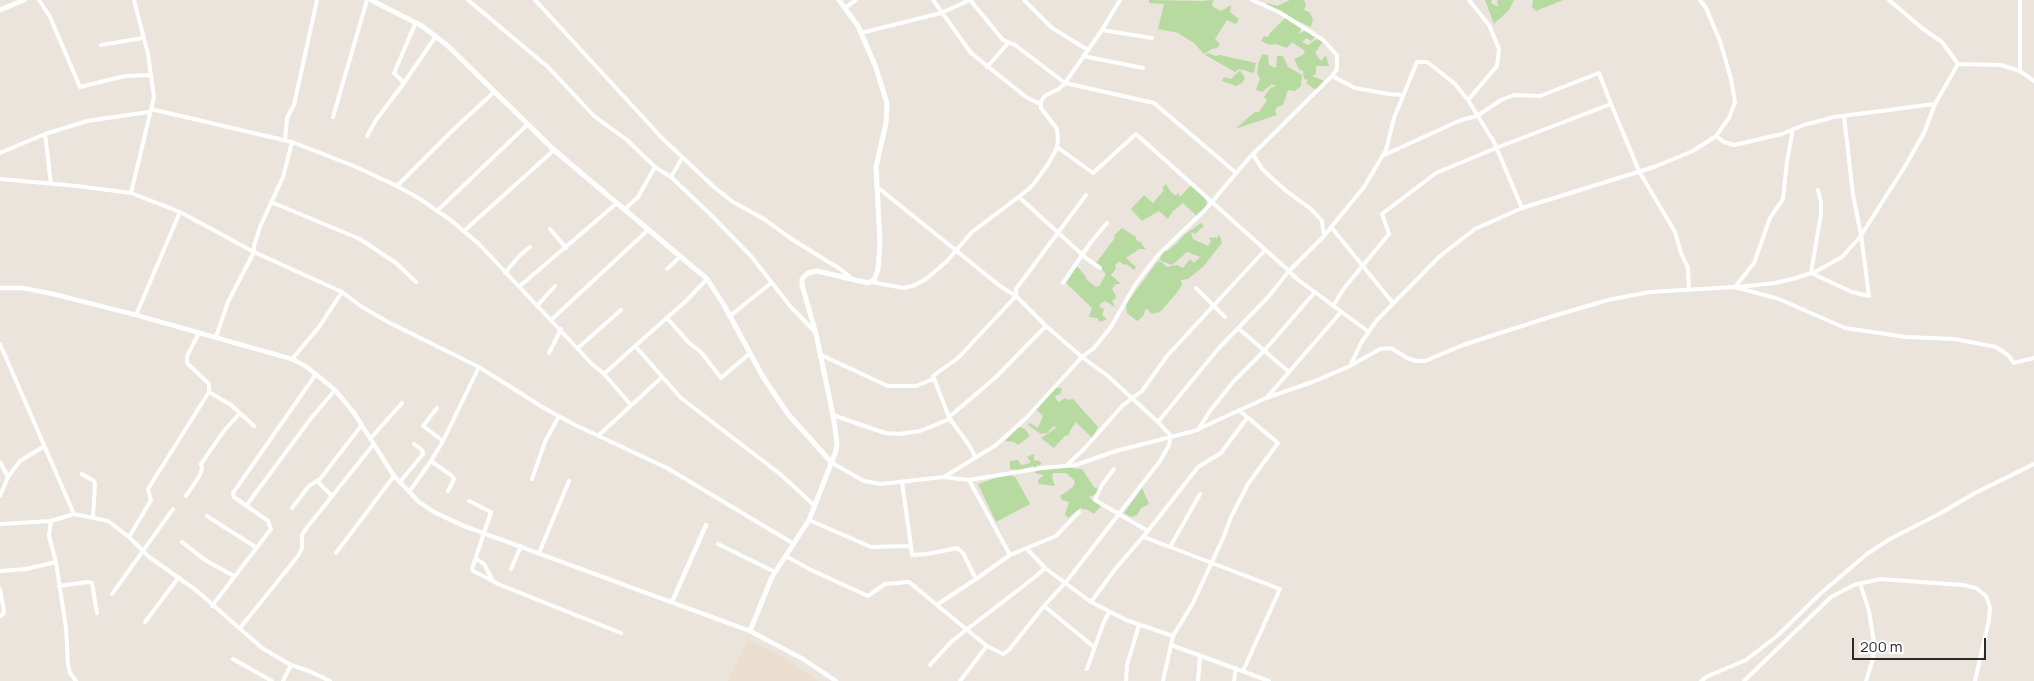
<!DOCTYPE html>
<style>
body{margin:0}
#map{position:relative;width:2034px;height:681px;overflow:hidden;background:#eae4dd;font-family:Manrope,sans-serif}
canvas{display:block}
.scale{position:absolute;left:1852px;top:638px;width:134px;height:22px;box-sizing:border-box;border:2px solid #2a2a2a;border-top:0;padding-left:6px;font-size:15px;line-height:18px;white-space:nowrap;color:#2a2a2a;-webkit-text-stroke:4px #fff;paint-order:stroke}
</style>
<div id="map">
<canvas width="2034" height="681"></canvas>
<div class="scale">200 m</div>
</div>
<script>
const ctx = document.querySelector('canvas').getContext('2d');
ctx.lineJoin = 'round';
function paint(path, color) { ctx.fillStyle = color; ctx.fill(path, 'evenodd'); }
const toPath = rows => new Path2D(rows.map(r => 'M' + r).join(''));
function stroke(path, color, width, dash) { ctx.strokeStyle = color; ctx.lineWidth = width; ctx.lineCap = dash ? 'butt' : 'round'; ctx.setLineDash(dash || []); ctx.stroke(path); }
paint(toPath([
 [749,640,777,654,819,681,728,681,746,643]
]), '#eadfcf');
paint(toPath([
 [1149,0,1202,1,1213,0,1212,6,1221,11,1231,5,1230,12,1239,19,1236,24,1227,20,1215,39,1220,44,1217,48,1212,49,1204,54,1194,43,1178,33,1158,29,1164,4,1149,3],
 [1290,0,1304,0,1306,5,1304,10,1309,12,1313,19,1311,27,1295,20,1302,26,1299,34,1307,29,1316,35,1312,41,1306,38,1302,42,1308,45,1318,38,1324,40,1315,53,1321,61,1326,55,1329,66,1316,66,1316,74,1312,76,1327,82,1316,90,1306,83,1308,80,1304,79,1303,71,1299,69,1294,59,1303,55,1305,51,1292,42,1287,48,1276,44,1270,45,1261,41,1264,36,1268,37,1270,33,1287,16,1266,7,1267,3,1277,6],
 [1485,0,1492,0,1491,3,1498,7,1497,0,1514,0,1509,10,1494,24],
 [1533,0,1563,0,1536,11,1532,7],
 [1208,53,1216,56,1220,55,1256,63,1254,73,1239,69,1235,72,1205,55],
 [1263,54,1268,55,1269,65,1276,68,1277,56,1283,56,1288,67,1302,75,1301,86,1295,91,1288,90,1283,105,1277,107,1275,111,1277,115,1235,129,1255,112,1259,112,1267,100,1264,97,1270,88,1276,86,1272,84,1262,92,1256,90,1260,79,1257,73,1259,61],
 [1240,70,1245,78,1242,83,1236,86,1222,81,1224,77,1231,79],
 [1166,184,1171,192,1176,196,1178,193,1180,197,1191,185,1204,196,1208,206,1198,217,1183,203,1173,211,1168,219,1159,211,1142,221,1131,209,1144,195,1153,203,1164,190,1162,188],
 [1201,223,1204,226,1195,234,1192,232,1191,233,1193,239,1208,246,1211,242,1209,238,1216,237,1217,239,1218,235,1220,236,1222,243,1203,267,1188,279,1181,280,1182,285,1175,295,1160,312,1152,314,1146,308,1143,316,1137,321,1127,313,1126,304,1157,262,1160,261,1167,267,1177,265,1183,268,1190,259,1194,263,1200,257,1187,252,1172,265,1161,261,1160,258,1164,250,1167,251,1176,244,1184,235],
 [1122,228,1136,237,1136,240,1142,243,1142,245,1146,249,1139,249,1126,258,1136,267,1134,270,1126,264,1123,265,1120,261,1115,265,1116,269,1111,275,1121,284,1116,284,1112,289,1116,296,1115,300,1112,299,1115,307,1105,301,1100,304,1100,308,1102,307,1104,310,1102,315,1107,319,1100,322,1097,318,1089,317,1092,308,1066,283,1075,268,1078,267,1086,277,1086,279,1096,287,1100,285,1106,274,1096,263,1111,243,1115,238,1114,235],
 [1056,387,1062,389,1060,394,1055,396,1056,399,1059,402,1065,398,1068,400,1073,399,1098,427,1092,438,1076,422,1070,431,1069,435,1065,436,1054,448,1041,438,1056,428,1054,426,1047,433,1041,434,1028,425,1030,423,1038,428,1043,416,1035,408],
 [1019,427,1025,429,1030,436,1018,445,1014,442,1005,441],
 [1034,454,1034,461,1037,460,1042,463,1039,466,1037,465,1035,469,1033,466,1019,470,1010,469,1010,461,1018,460,1021,465,1027,464,1031,462,1027,457],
 [1063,467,1082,469,1094,487,1098,489,1096,494,1089,497,1101,506,1094,514,1088,510,1080,508,1068,518,1065,514,1069,502,1062,500,1060,496,1073,487,1075,481,1066,473,1053,473,1052,478,1055,486,1039,484,1038,480,1044,475,1035,473,1036,470],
 [1011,475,1016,478,1030,504,996,522,978,484,995,478],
 [1142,488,1149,504,1141,508,1137,515,1131,517,1124,513]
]), '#b7daa0');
stroke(toPath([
 [39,0,50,17,80,87,125,76,151,75],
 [468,0,548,67,594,116,627,140,655,167,671,177,709,213,751,256,790,306,815,332],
 [535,0,662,138,714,187,733,202,764,219,790,238,840,269,850,277],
 [933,0,971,53,1026,97,1040,104],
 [1024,0,1052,28,1088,50],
 [1889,0,1923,29,1942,42,1958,64,2001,65,2020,71],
 [2020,0,2020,71,2034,81],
 [971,1,1003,40,1015,45,1065,83,1154,103,1235,172],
 [846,7,856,0],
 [1102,30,1152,38],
 [861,33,941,13,970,0],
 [101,45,143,38],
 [1083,56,1143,68],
 [987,67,1008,43],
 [1332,76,1355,88,1389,94,1403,95],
 [404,83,436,36],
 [1468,100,1497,66,1499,49,1489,25,1469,0],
 [151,109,292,142,354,166,397,186,420,199,452,221,479,244,592,364,604,374,631,405],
 [333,117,367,0],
 [45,134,51,184],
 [367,136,376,120,404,83,394,73,416,22],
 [1716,136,1724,142,1734,145,1782,134,1804,125,1834,117,1935,104],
 [285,140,287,118,294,105,317,0],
 [1057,147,1093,173,1136,134,1289,271,1269,296,1218,349,1158,422],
 [0,153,45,134,87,121,149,112],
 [1253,154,1262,169,1285,190,1311,209,1322,221,1324,236],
 [1382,156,1461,120,1477,116,1501,100,1514,95,1540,96,1599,73,1611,104],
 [671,177,682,158],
 [0,179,77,186,131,193,180,212,254,252,342,292,362,307,388,322,479,367,544,408,573,424,667,468,794,544],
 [397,186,452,131,494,92],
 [876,186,1000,286,1016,296,1046,326],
 [1818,190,1821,202,1821,214,1811,273,1852,292,1869,296,1861,235,1853,195,1844,116],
 [131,193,154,97,148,54,134,0],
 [1019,197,1087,259,1100,268],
 [271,202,360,239,396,263,416,282],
 [625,209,638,197,655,167],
 [438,210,528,124],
 [1331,227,1393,303],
 [550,229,566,248],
 [464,231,554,150],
 [667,269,681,256],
 [505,273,520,255,530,247],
 [707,279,686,301,635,346,681,398,780,474,815,506],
 [871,282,904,288,915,285,926,279,946,262,972,232,1029,189,1036,181,1048,164,1056,150,1058,141,1057,129,1041,108,1041,101,1046,95,1059,89,1065,83,1102,30,1120,0],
 [1063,283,1091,242,1107,223],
 [520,286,617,203],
 [1735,287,1754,263,1770,218,1783,199,1787,161,1793,129],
 [1738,287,1775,283,1796,278,1817,271,1842,257,1860,237,1904,168,1924,133,1935,104,1958,64],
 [1196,288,1225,317],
 [537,306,555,286],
 [1333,306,1345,287,1389,234,1382,214,1436,173,1496,148,1611,104,1639,171,1675,232,1681,253,1688,268,1689,289],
 [136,315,180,212],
 [730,316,771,283],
 [667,318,689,343,701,352,721,378,749,354],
 [551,320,649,229],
 [1238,328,1289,372,1268,396],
 [1369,332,1297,279,1289,271,1324,236,1364,187,1386,150,1394,118,1417,62,1427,62,1435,68,1455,84,1468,100,1494,142,1522,208],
 [216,337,228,302,254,252,254,246,260,227,283,177,292,142],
 [0,344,74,514,108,521,129,537,148,556,197,591,262,648,291,665,309,671,330,681],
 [578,348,621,310],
 [549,353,561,329],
 [821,355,888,386,916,386,933,379],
 [292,359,319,327,342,292],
 [1351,364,1361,343,1377,320,1440,256,1475,229,1522,208,1654,167,1693,151,1716,136,1729,118,1735,102,1731,79,1720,41,1706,8,1700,0],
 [1289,372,1341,312],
 [604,374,635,346],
 [209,392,231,405,254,426],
 [437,408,423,426,443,441],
 [833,415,885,433,899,434,920,431,950,419,969,445,976,458],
 [949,417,995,378,1046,326,1082,357,1108,376,1158,422,1171,436,1169,445,1160,461,1066,582,1044,606,1009,650,1003,654,989,647,986,647,960,681],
 [949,417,933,376,958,358,1016,296,1016,289,1086,195],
 [1198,430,1210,411,1233,382,1264,351,1315,292],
 [598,436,662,377],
 [370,439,402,403],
 [431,461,443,441,479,367],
 [0,462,8,477],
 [832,463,864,481,881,484,943,477,969,480,1042,468,1076,465,1116,451,1194,431,1266,398,1315,381,1350,366,1380,349,1391,348,1407,358,1416,361,1425,361,1463,345,1553,316,1608,300,1650,292,1735,287,1779,299,1845,328,1906,337,1955,339,1996,347,2008,355,2014,363,2034,358],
 [1067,465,1085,448,1123,405,1142,391,1167,356,1265,250],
 [82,474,94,481,95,484,93,517],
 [944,477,996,445,1026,418,1082,357,1094,348,1111,327,1135,285,1158,255,1205,210,1249,158,1332,76,1337,69,1337,55,1323,40,1279,12,1252,0],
 [532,479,545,442,559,416],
 [969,480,1010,555],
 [317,481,332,496],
 [400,482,423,454,422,450,414,444],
 [902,482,911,546],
 [409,492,431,461,452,476,454,479,448,491],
 [0,496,8,477,20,461,43,447],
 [186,496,200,475,202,469,201,464,223,432,240,413],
 [469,501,491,512,472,569,473,571,493,581],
 [246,506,312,417,335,390],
 [292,508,309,486,320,479,361,426],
 [207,516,257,548],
 [809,520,871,547,911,546,912,555,928,554,957,548,963,553,976,579,1010,555,1056,536,1079,512],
 [51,521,49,536,56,562,66,628,68,665,70,673,76,681],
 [0,524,51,521,74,514],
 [1148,531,1198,467,1221,453,1247,418],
 [129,537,151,500,148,489,209,392,209,384,187,363,187,356,199,333],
 [1144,537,1280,589,1243,671],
 [182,542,205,560,234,576],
 [718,544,775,572],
 [1170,547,1200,494],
 [1027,549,1045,568,1091,602,1126,620,1173,636],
 [336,553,394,476],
 [539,553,569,481],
 [786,556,809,569,868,596,885,584,909,582,988,647],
 [476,559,484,564,493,581,498,584,621,633],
 [511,569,521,546],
 [0,571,26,569,56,562],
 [1860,583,1869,611,1874,643,1873,659,1866,681],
 [59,586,87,582,92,583,97,613],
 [0,589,4,611,3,614,0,616],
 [112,594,173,509],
 [1091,602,1116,568,1148,531,1095,500,1102,485,1114,469],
 [938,604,976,579],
 [212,606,271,529,268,521,234,497,233,493,316,374],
 [1044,606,1094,647],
 [145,622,179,577],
 [240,628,298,556,302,548,302,535,305,530,373,445],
 [1171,645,1269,681],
 [233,659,272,681],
 [930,665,952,641,1035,577,1045,568],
 [1087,669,1103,624,1109,612],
 [283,681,291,665],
 [1126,681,1127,665,1139,625],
 [1163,681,1173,636,1193,603,1224,536,1231,517,1248,484,1278,443,1240,411],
 [1198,681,1200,656],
 [1234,681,1236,668],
 [1701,681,1708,676,1746,660,1777,636,1820,594,1867,554,1890,539,1939,514,1975,493,2034,464],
 [1744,681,1831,597,1854,585,1880,579,1963,585,1976,588,1986,596,1990,607,1989,620,1975,681]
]), '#fff', 4);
stroke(toPath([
 [0,288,23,288,53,294,136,315,292,359,307,367,335,390,354,413,394,476,419,502,434,512,464,526,750,631,803,659,836,681],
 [672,602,706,525]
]), '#fff', 4.5);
stroke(toPath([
 [371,0,422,26,448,46,554,150,707,279,724,305,763,377,788,414,832,463],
 [0,10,24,0],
 [750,631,772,577,809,520,836,451,837,443,833,415,816,334,802,285,802,279,808,273,817,271,868,283,874,280,878,270,880,243,876,167,886,123,887,103,875,65,858,26,839,0]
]), '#fff', 5);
</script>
